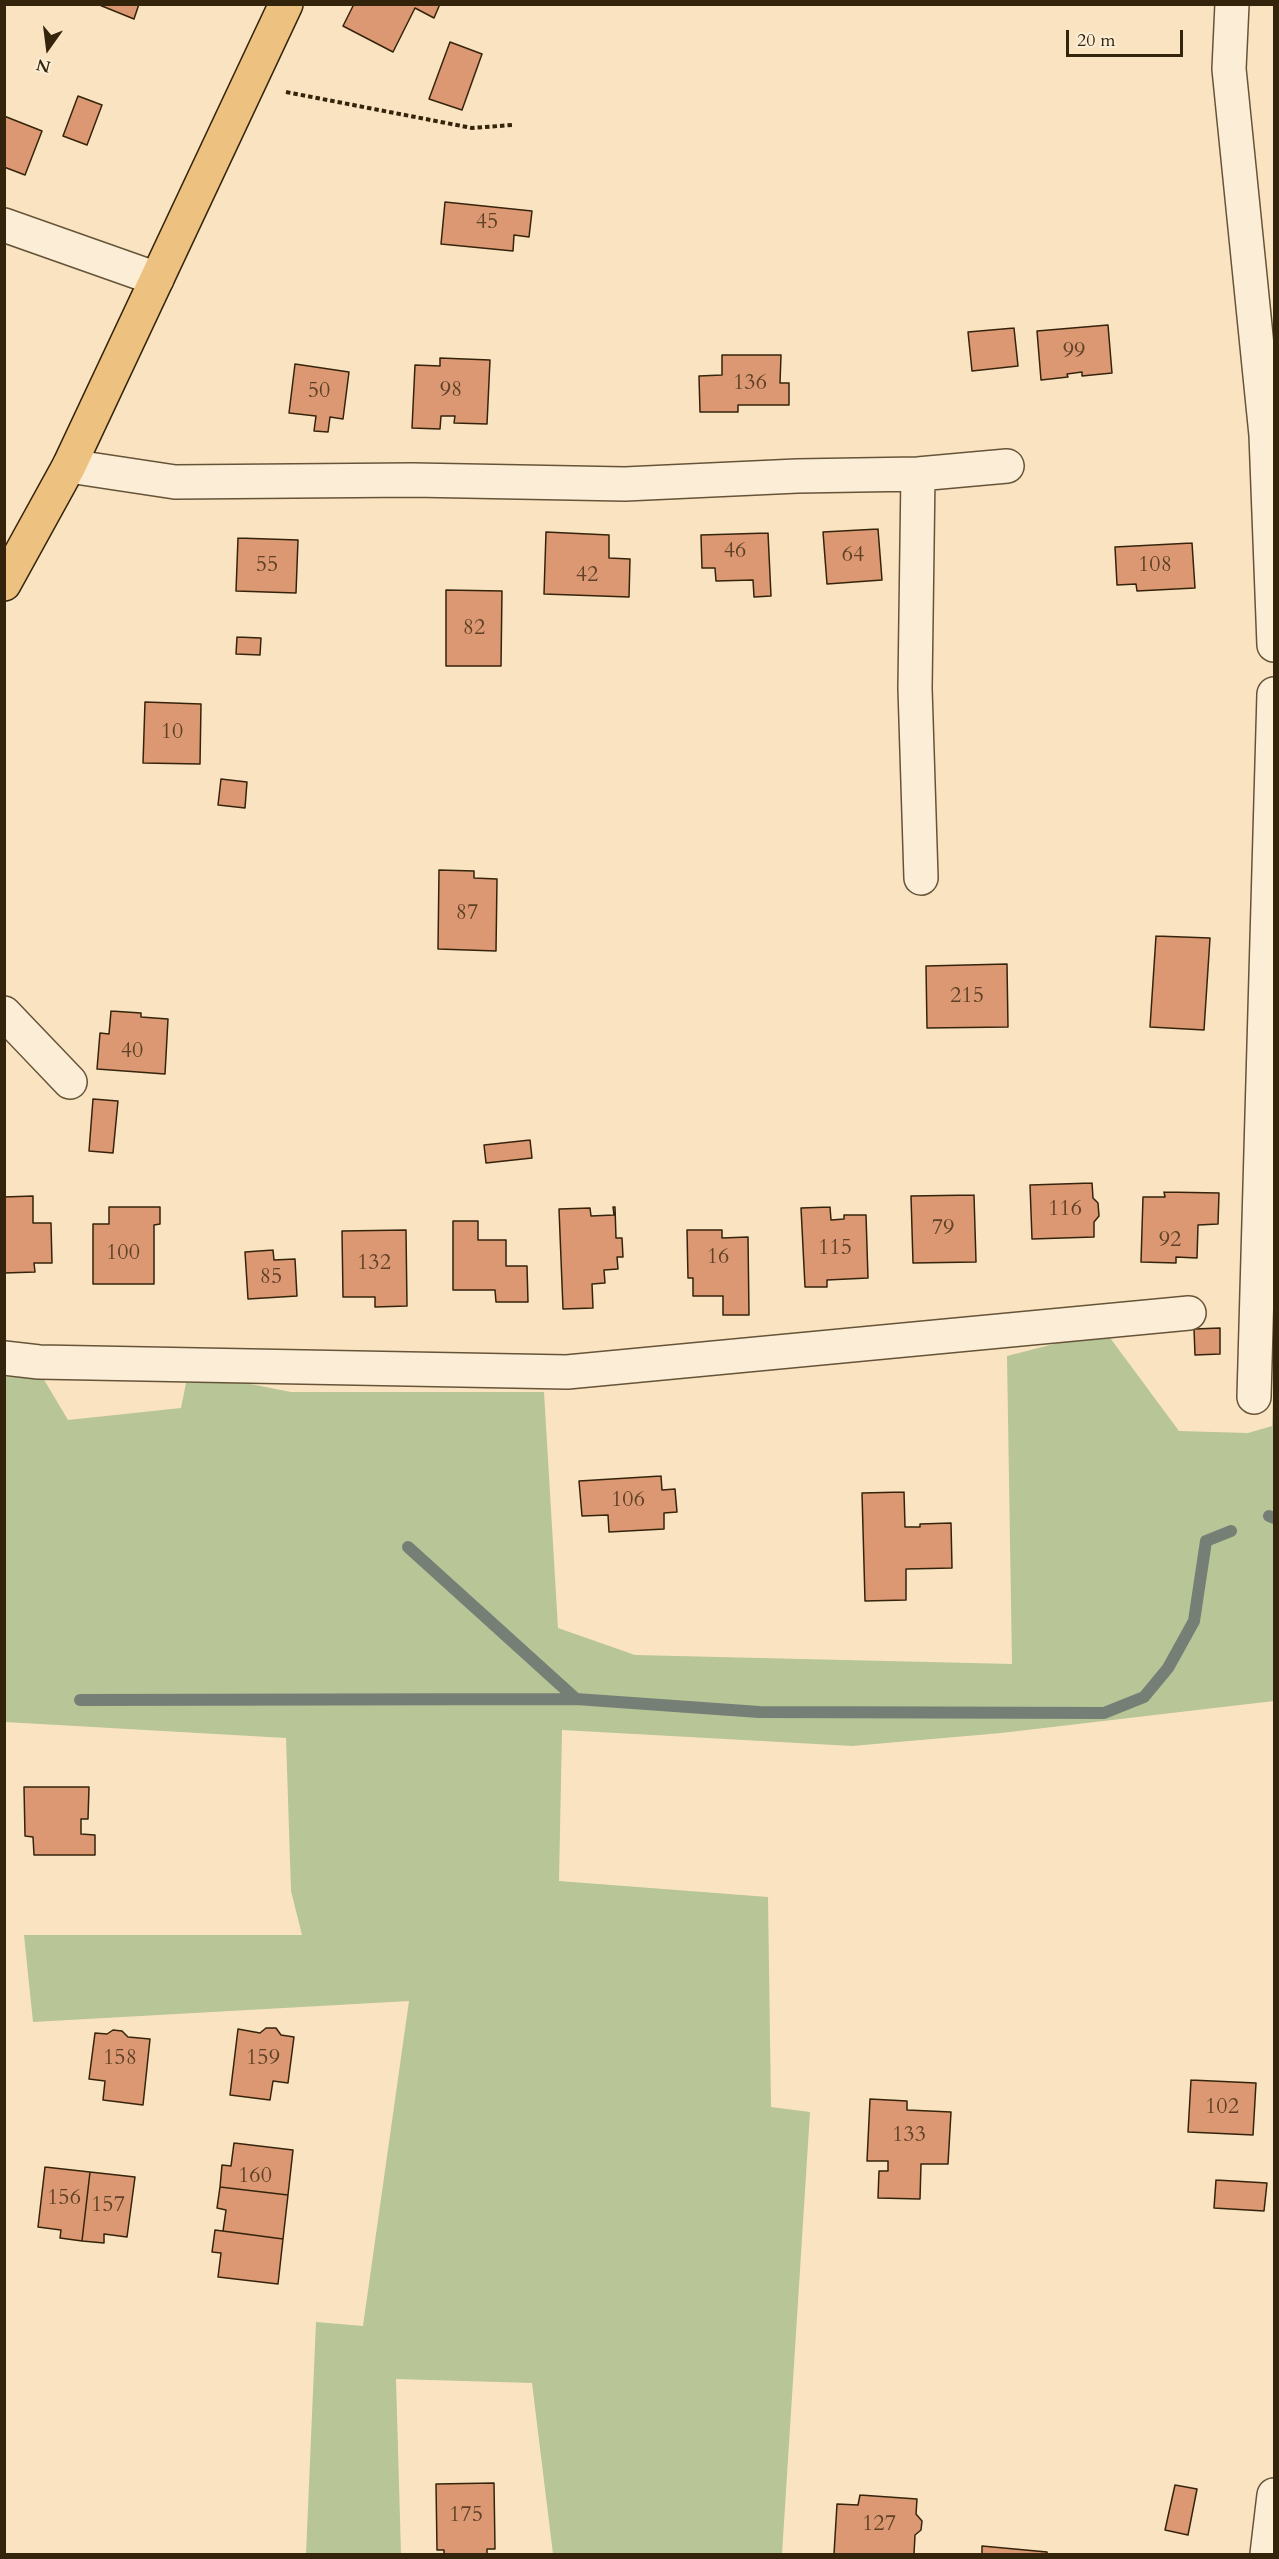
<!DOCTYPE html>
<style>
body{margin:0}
#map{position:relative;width:1279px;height:2559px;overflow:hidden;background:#fae3c0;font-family:Cardo,serif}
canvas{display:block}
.frame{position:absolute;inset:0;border:6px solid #35240c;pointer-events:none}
.north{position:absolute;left:18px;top:18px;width:60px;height:60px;-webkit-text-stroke:4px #fcedd6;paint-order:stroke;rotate:194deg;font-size:16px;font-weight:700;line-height:24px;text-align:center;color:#35240c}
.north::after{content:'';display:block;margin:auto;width:21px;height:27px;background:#35240c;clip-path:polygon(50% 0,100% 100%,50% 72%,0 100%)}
.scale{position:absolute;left:1066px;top:30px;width:117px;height:27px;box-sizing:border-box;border:3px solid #35240c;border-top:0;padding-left:8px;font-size:18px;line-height:21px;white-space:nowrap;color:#35240c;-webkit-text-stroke:4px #fcedd6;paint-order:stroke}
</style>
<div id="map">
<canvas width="1279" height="2559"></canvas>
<div class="frame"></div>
<div class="north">N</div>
<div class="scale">20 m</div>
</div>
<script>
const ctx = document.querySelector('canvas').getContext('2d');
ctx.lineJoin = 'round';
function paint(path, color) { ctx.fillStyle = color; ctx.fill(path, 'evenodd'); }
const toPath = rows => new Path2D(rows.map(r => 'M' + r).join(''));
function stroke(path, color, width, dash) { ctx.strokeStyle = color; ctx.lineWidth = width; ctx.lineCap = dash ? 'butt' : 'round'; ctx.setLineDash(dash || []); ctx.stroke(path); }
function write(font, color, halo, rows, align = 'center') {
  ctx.font = font + ' Cardo,serif'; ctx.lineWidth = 4.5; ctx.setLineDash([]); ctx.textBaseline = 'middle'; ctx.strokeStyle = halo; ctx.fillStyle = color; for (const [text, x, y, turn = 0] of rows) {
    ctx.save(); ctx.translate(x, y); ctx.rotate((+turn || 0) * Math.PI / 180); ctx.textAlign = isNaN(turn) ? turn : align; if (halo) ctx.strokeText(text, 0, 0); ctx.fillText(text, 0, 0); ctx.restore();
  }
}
paint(toPath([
 [1105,1331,1179,1431,1248,1433,1272,1426,1274,1359,1274,1701,1001,1733,852,1746,562,1730,559,1881,768,1897,771,2107,810,2112,782,2554,553,2554,532,2383,396,2379,401,2554,306,2554,316,2322,363,2326,409,2001,33,2022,24,1935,302,1935,291,1891,286,1738,5,1722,5,1377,43,1378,68,1420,181,1408,186,1383,235,1381,291,1392,544,1392,558,1628,635,1655,1012,1664,1007,1356]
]), '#b7c597');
stroke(toPath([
 [1269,1516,1274,1518],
 [408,1547,576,1699],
 [80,1700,576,1699,759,1712,1104,1713,1144,1697,1168,1668,1194,1621,1206,1541,1231,1531]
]), '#767f76', 12);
const building = toPath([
 [97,4,139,4,134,19,97,4],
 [354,4,440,4,434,18,415,8,393,52,343,26,354,4],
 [450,42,482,54,462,110,429,99,450,42],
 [78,96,102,105,87,145,63,136,78,96],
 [4,116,42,131,25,175,4,167,4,116],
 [445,202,532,211,529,237,514,235,513,251,441,244,445,202],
 [1108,325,1112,373,1082,376,1082,372,1067,374,1068,377,1041,380,1037,331,1108,325],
 [1014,328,1018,366,972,371,968,332,1014,328],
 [722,355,781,355,780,383,789,383,789,405,738,405,738,412,700,412,699,376,722,375,722,355],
 [440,358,490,360,487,424,454,423,455,416,441,416,440,429,412,428,415,365,440,366,440,358],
 [295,364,349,372,343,419,330,417,328,432,314,431,316,416,289,413,295,364],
 [878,529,882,580,827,584,823,532,878,529],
 [546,532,609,535,609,558,630,559,629,597,544,594,546,532],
 [768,533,771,596,754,597,753,580,716,581,715,568,702,568,701,535,768,533],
 [238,538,298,540,296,593,236,591,238,538],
 [1192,543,1195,588,1137,591,1136,584,1117,585,1115,547,1192,543],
 [446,590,502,591,501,666,446,666,446,590],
 [237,637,261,638,260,655,236,654,237,637],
 [145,702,201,704,200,764,143,763,145,702],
 [221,779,247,782,245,808,218,805,221,779],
 [439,870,474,871,474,878,497,879,496,951,438,949,439,870],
 [1156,936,1210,938,1204,1030,1150,1027,1156,936],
 [1007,964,1008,1027,927,1028,926,966,1007,964],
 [111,1011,141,1013,141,1017,168,1019,165,1074,97,1069,100,1033,109,1034,111,1011],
 [93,1099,118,1101,113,1153,89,1151,93,1099],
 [530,1140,532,1158,486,1163,484,1145,530,1140],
 [1092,1183,1093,1198,1098,1203,1099,1216,1094,1222,1094,1237,1032,1239,1030,1185,1092,1183],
 [1164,1192,1219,1193,1218,1224,1198,1225,1197,1258,1176,1257,1176,1263,1141,1262,1143,1197,1165,1197,1164,1192],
 [974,1195,976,1262,913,1263,911,1196,974,1195],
 [33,1196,33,1223,51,1223,52,1263,34,1263,35,1272,4,1273,4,1197,33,1196],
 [109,1207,160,1207,160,1224,154,1225,154,1284,93,1284,93,1224,109,1224,109,1207],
 [613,1207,615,1207,616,1238,622,1238,623,1257,617,1257,618,1269,604,1270,605,1283,592,1284,593,1308,563,1309,559,1209,590,1208,591,1216,614,1215,613,1207],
 [830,1207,831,1220,844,1219,844,1215,866,1215,868,1278,827,1280,827,1287,805,1287,801,1208,830,1207],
 [453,1221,478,1221,478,1240,506,1240,506,1266,527,1266,528,1302,496,1302,495,1290,453,1290,453,1221],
 [406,1230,407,1306,375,1307,375,1297,343,1297,342,1231,406,1230],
 [687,1230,722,1230,722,1238,748,1237,749,1315,723,1315,723,1296,693,1296,693,1278,688,1278,687,1230],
 [273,1250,274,1260,295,1259,297,1296,248,1299,245,1252,273,1250],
 [1220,1328,1220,1354,1195,1355,1194,1329,1220,1328],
 [661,1476,662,1490,675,1489,677,1512,664,1513,664,1529,609,1532,608,1515,582,1516,579,1481,661,1476],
 [904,1492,905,1527,920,1527,920,1524,951,1523,952,1568,906,1569,906,1600,865,1601,862,1493,904,1492],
 [24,1787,89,1787,88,1819,81,1819,81,1834,95,1835,95,1855,34,1855,33,1837,25,1836,24,1787],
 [266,2028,276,2028,281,2035,294,2037,288,2083,273,2081,270,2100,230,2095,238,2029,260,2033,266,2028],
 [113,2030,122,2031,128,2037,150,2039,143,2105,103,2100,105,2081,89,2079,95,2033,107,2034,113,2030],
 [1191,2080,1256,2083,1253,2135,1188,2132,1191,2080],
 [870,2099,907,2101,907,2110,951,2112,948,2164,921,2164,920,2199,878,2198,879,2171,888,2171,888,2161,867,2161,870,2099],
 [234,2143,293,2150,288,2195,220,2187,222,2165,231,2166,234,2143],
 [45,2167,90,2172,82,2241,60,2238,61,2230,38,2227,45,2167],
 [90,2172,135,2177,127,2237,104,2234,104,2243,82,2241,90,2172],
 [1216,2180,1267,2183,1264,2211,1214,2208,1216,2180],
 [220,2187,288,2195,283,2239,223,2231,226,2210,217,2208,220,2187],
 [215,2230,283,2239,278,2284,218,2277,221,2253,212,2252,215,2230],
 [494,2483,495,2549,487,2549,487,2554,444,2554,444,2550,437,2550,436,2484,494,2483],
 [1175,2485,1197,2489,1188,2535,1165,2530,1175,2485],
 [860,2495,917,2499,916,2514,922,2521,921,2530,915,2535,914,2554,834,2554,837,2504,858,2505,860,2495],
 [982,2546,1047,2552,1047,2554,982,2554,982,2546]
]);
paint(building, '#db9872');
stroke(building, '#35240c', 1.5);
const minor = toPath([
 [1232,4,1229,69,1266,435,1274,645],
 [4,225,157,279],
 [69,466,175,482,413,480,625,484,797,476,918,474,1007,466],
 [918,474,915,688,921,878],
 [4,1013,70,1082],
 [4,1358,39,1362,567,1372,1189,1313],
 [1254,1397,1274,694],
 [1267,2554,1274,2495]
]);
const major = toPath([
 [4,584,69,466,286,4]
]);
stroke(minor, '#665439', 36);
stroke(major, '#35240c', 36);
stroke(toPath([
 [286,92,472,128,512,125]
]), '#35240c', 4, [4.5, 3]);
stroke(minor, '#fcedd6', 33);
stroke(major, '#edc280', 33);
write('22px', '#5e4126', null, [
 ["45",487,223],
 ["99",1074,352],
 ["136",750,384],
 ["98",451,391],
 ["50",319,392],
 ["46",735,552],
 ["64",853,556],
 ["55",267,566],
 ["108",1155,566],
 ["42",587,576],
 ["82",474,629],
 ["10",172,733],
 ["87",467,914],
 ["215",967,997],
 ["40",132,1052],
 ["116",1065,1210],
 ["79",943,1229],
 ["92",1170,1241],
 ["115",835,1249],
 ["100",123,1254],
 ["16",718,1258],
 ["132",374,1264],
 ["85",271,1278],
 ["106",628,1501],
 ["158",120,2059],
 ["159",263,2059],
 ["102",1222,2108],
 ["133",909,2136],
 ["160",255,2177],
 ["156",64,2199],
 ["157",108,2206],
 ["175",466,2516],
 ["127",879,2525]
]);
</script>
